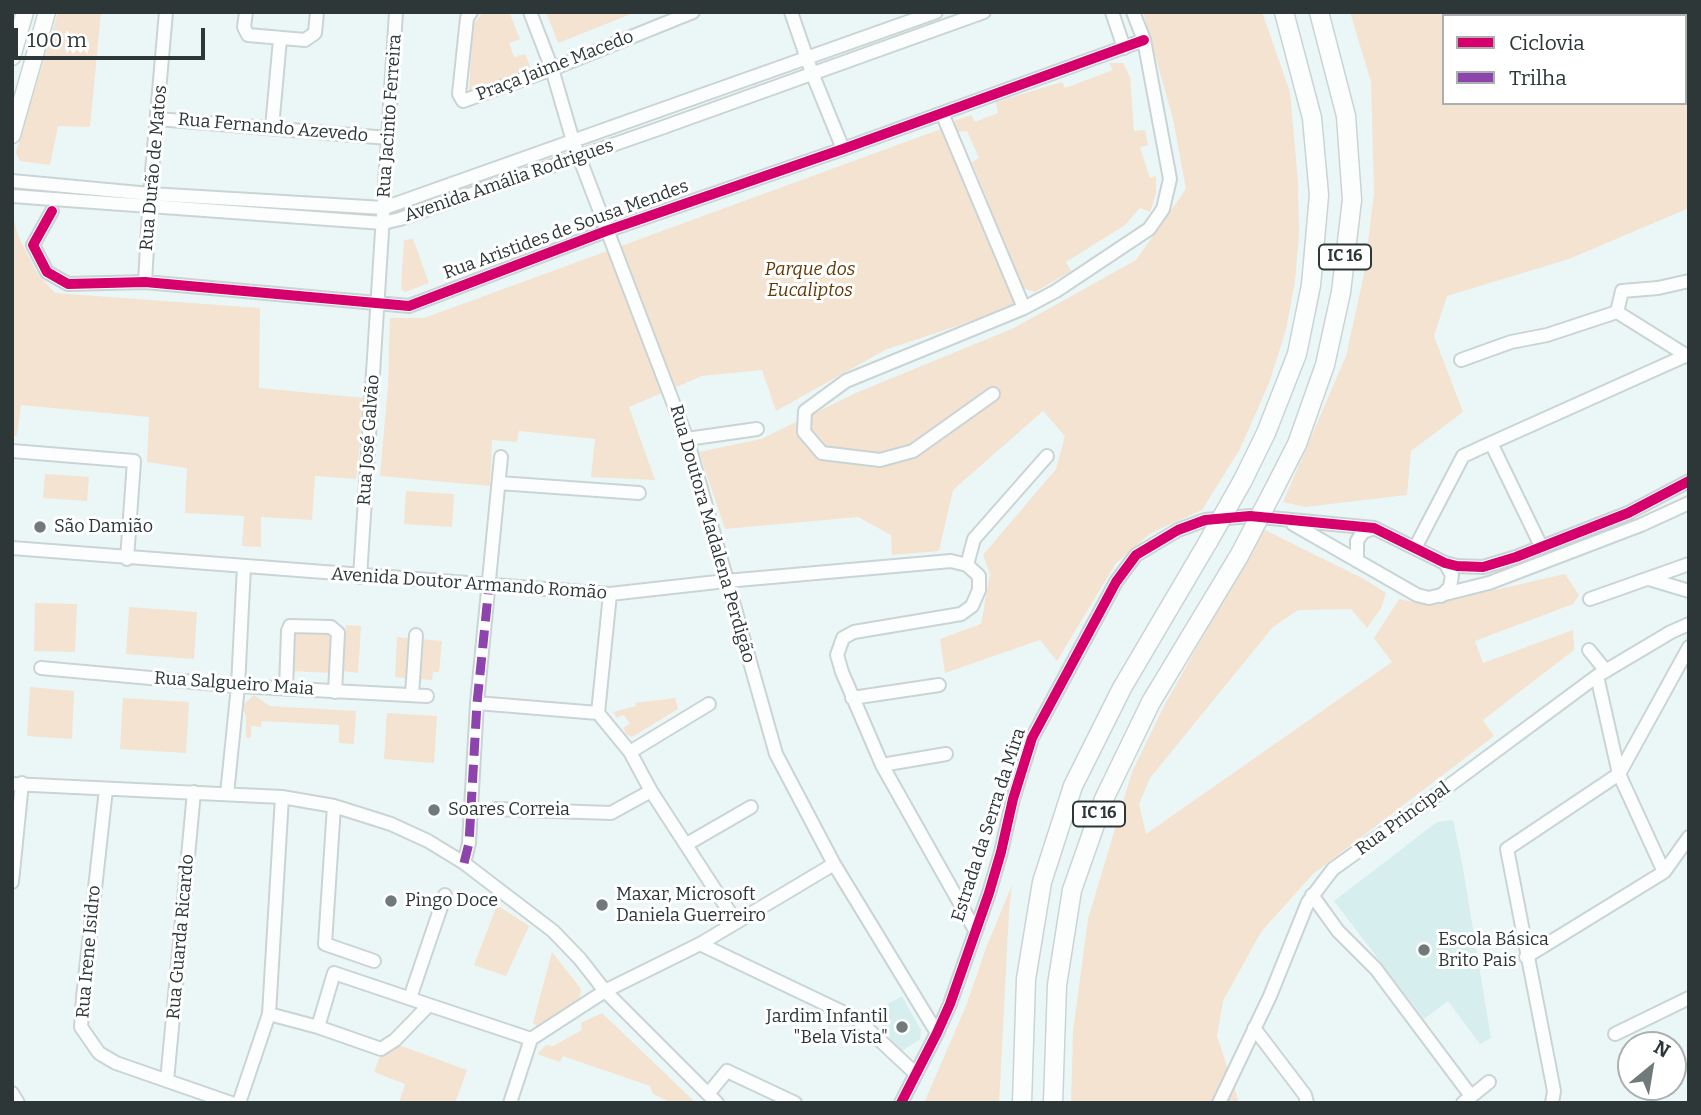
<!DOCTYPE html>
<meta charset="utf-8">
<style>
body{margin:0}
#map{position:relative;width:1701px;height:1115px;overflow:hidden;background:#ebf7f7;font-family:Bitter,serif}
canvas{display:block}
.frame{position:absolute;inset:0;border:14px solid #2d3737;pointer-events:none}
.legend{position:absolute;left:1442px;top:14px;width:245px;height:91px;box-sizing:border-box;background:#fff;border:2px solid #abafaf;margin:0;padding:9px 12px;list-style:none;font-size:21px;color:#2d3737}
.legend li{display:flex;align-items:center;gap:14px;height:35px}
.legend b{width:35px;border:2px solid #abafaf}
.north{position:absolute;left:1617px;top:1031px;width:70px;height:70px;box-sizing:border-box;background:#fff;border:2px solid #abafaf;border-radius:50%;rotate:30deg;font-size:19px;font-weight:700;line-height:28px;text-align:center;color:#2d3737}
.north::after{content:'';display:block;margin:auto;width:24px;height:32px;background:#707a7a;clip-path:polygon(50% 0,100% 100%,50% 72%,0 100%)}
.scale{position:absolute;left:14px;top:28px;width:191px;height:32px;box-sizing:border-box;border:4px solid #2d3737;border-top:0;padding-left:9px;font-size:21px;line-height:24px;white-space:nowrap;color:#2d3737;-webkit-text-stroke:5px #fff;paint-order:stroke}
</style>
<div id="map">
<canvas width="1701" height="1115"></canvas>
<div class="frame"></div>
<ul class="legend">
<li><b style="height:9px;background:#d6006c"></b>Ciclovia</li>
<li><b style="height:9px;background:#8e44ad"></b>Trilha</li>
</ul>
<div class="north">N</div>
<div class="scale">100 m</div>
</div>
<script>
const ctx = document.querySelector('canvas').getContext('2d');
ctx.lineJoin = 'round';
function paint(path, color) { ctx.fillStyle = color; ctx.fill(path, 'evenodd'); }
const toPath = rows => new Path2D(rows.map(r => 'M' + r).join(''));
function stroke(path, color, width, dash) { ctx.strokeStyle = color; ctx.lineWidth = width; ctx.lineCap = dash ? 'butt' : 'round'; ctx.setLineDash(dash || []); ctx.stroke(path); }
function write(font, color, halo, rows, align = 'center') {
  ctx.font = font + ' Bitter,serif'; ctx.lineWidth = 6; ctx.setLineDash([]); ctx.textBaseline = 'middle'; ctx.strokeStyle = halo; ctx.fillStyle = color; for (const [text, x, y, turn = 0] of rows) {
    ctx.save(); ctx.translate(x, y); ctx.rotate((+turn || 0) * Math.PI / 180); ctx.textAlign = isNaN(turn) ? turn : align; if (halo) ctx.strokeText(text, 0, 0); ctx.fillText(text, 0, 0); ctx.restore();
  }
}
paint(toPath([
 [1453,820,1463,868,1491,1038,1480,1044,1448,1001,1424,1019,1334,901,1437,822],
 [902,996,921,1030,920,1039,902,1051,893,1044,875,1011]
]), '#d7eeee');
paint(toPath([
 [58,12,101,12,90,127,58,126,50,165,20,161,16,152],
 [483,12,509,12,520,39,509,43,514,57,525,54,531,68,469,92,473,25],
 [546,12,636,12,558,43],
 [1143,12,1262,12,1290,92,1298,182,1299,234,1295,281,1286,330,1269,383,1240,449,1202,510,1151,533,1116,563,1057,661,1040,640,945,673,940,639,981,624,990,574,983,555,1056,469,1065,436,1043,411,953,490,939,551,892,555,891,535,858,517,725,529,699,452,761,439,858,392,1014,328,1136,260,1186,189,1173,119],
 [1350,12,1689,12,1689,208,1569,259,1447,296,1434,336,1463,412,1411,451,1407,495,1305,507,1283,502,1346,356,1364,274,1374,193,1371,82],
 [1444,16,1685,16,1685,103,1444,103],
 [1109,63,1123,63,1130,77,1134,131,1145,130,1148,145,1140,147,1150,178,1156,176,1156,194,1150,212,1140,208,1125,225,1066,262,1071,271,1035,292,1023,288,972,162,979,158,967,131,958,132,954,121,971,115,975,122,998,113,996,102,1062,82,1065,88,1113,70],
 [941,129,1016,306,885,350,776,411,762,370,702,376,629,407,655,480,591,477,595,439,519,431,517,442,492,440,490,486,380,476,388,385,390,318,424,318],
 [12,214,19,238,38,274,55,293,260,308,259,388,365,398,356,479,315,476,312,520,261,517,261,547,242,546,244,516,185,513,187,468,147,462,149,417,21,405,17,436,12,436],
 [413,239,429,283,405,292,401,289,404,240],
 [45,474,89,477,87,501,43,498],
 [406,491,454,494,452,527,404,524],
 [1263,529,1364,579,1386,593,1381,608,1367,628,1351,609,1298,610,1273,627,1150,778,1139,804,1146,834,1392,662,1374,638,1399,599,1428,605,1565,574,1579,595,1573,604,1475,641,1483,663,1573,630,1574,650,1483,720,1494,736,1313,874,1261,932,1223,1001,1217,1036,1238,1099,1237,1103,1071,1103,1073,1031,1088,919,1132,772,1164,706],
 [35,603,77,604,75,652,34,651],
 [129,607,197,612,194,659,126,654],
 [346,625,361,626,358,673,343,671],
 [293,631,333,632,332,673,291,671],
 [397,637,442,641,439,672,433,672,432,680,395,677],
 [30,687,74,691,72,739,27,736],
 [254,695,270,706,356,711,354,744,339,743,339,725,262,721,261,727,251,726,251,738,246,737,246,716,242,706],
 [123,698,189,702,186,753,120,749],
 [675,698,678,709,632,737,626,734,623,728,630,724,624,715,617,718,613,712,636,706,635,703],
 [387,713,437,716,434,763,384,759],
 [1012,885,1009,912,999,1103,924,1103,966,1006,986,948],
 [497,905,529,926,506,976,474,965],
 [552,952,581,989,580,996,575,1003,537,1026,533,1023],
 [602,1013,696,1103,672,1103,653,1094,650,1086,563,1056,560,1062,537,1054,546,1045,553,1046,582,1030,581,1023],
 [399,1045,467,1070,455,1103,399,1103,405,1084,374,1072,380,1056]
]), '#f3e3d0');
const minor = toPath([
 [246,12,244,27,248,35,305,40,315,33,317,12],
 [471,12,467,18,459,94,463,101,552,69,693,12],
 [530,12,552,69,573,141,687,439,776,754,834,864,937,1033],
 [791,12,812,73,843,149],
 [1112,12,1124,48],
 [942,113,1024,308],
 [158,119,388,138],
 [272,128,280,39],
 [12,181,150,194,384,208,936,12],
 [12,196,383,223,400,219,661,128,984,12],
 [52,211,33,245,47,272,68,284,145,282,409,306,606,231,843,149,1144,40],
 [145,282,150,194,166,12],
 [1617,312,1622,291,1658,288,1689,281],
 [1461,360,1511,342,1547,335,1617,312,1689,357],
 [993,394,913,451,880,460,822,453,804,432,805,411,846,381,1024,308,1056,291,1149,229,1163,209,1170,179,1144,40,1133,12],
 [687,439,757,429],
 [12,451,134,461,127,559],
 [499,483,639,493],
 [1293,524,1417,595,1429,598,1489,583,1641,525,1689,503],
 [1541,546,1491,443,1685,356],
 [12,548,610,594,726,581,951,561,967,565],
 [1415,548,1463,456,1491,443],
 [1357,561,1357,541,1363,532,1374,528],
 [967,565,979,576,979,590,972,606,961,614,854,632,843,638,837,655,842,672,882,765,975,930],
 [967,565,974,539,1047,456],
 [360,577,396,12],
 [1649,579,1689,591],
 [610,594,598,713,630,752,651,791,736,922],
 [1441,596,1450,587,1452,575,1445,563],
 [1590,599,1689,564],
 [1589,650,1606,671],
 [41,668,238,686,427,696],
 [1597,676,1619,774,1664,872],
 [286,689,288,631,290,626,331,627,338,633,335,692],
 [412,695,416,635],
 [852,698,939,685],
 [477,703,598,713],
 [630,752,709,704],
 [882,765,946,754],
 [12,784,282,797,334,806,391,824,428,841,464,863,553,931,580,959,605,991,717,1103],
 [106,789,83,997,81,1027,99,1053,116,1063,231,1103],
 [227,794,238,686,244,566],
 [334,806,325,944,374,961],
 [495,809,611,813,651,791],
 [687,844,751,807],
 [464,863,469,843,477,703,501,457],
 [12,882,22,783],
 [1312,895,1338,931,1376,969,1471,1096],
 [700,944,857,1019,916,1074],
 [1526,957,1664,872,1689,837],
 [410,998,445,895],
 [429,1005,531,1039,605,991,700,944,834,864],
 [269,1014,318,1027,381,1049,395,1040,429,1005,334,973,318,1027],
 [1254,1028,1305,1095,1307,1103],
 [1615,1034,1689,998],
 [167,1081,194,792],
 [12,1093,18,1103],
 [708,1094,727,1071,795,1103],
 [239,1103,269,1014,282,797],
 [510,1103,531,1039],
 [901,1103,937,1033,950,1004,989,893,1001,852,1013,799,1032,738,1116,582,1136,555,1178,530,1205,520,1250,516,1374,528,1445,563,1457,566,1483,567,1516,557,1628,513,1689,481],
 [1219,1103,1270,996,1308,902,1333,869,1427,802,1597,676,1671,632,1689,624],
 [1463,1103,1489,1082],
 [1552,1103,1554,1091,1507,849,1619,774,1689,647]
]);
const major = toPath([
 [12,57,25,12],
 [12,135,47,12]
]);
const highway = toPath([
 [1243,480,1266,433,1297,354,1311,285,1319,195,1312,118,1284,12],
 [1272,493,1297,444,1325,365,1341,292,1352,200,1346,116,1319,12],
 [1022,1103,1026,979,1042,882,1073,786,1122,688,1208,542],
 [1053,1103,1057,985,1072,890,1104,799,1151,702,1239,556]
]);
stroke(minor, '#cad4d4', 16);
stroke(major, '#cad4d4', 19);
stroke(highway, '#cad4d4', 21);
stroke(minor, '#fcfefe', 12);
stroke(major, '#fcfefe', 16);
stroke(highway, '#fcfefe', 18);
const highwayBridge = toPath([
 [1208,542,1243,480],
 [1239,556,1272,493]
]);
stroke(highwayBridge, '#cad4d4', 21, []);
stroke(highwayBridge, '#fcfefe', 18);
stroke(toPath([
 [464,863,469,843,477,703,489,586]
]), '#8e44ad', 9, [18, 9]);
stroke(toPath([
 [52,211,33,245,47,272,68,284,145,282,409,306,606,231,843,149,1144,40],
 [901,1103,937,1033,950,1004,989,893,1001,852,1013,799,1032,738,1116,582,1136,555,1178,530,1205,520,1250,516,1374,528,1445,563,1457,566,1483,567,1516,557,1628,513,1689,481]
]), '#d6006c', 10);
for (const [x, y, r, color] of [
 [40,527,7,"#707a7a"],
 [434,810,7,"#707a7a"],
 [391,901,7,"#707a7a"],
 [602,905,7,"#707a7a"],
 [1424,950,7,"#707a7a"],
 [902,1027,7,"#707a7a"]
]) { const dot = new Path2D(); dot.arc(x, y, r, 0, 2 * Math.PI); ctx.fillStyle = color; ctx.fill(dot); stroke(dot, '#fff', 2.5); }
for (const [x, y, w] of [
 [1345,257,52],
 [1099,814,52]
]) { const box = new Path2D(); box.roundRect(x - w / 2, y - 12.5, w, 25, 5); ctx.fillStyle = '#fff'; ctx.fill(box); stroke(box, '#2d3737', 2); }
write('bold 16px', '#2d3737', null, [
 ["IC 16",1345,257],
 ["IC 16",1099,814]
]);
write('18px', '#2d3737', '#fff', [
 ["Praça Jaime Macedo",555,66,-21],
 ["Rua Jacinto Ferreira",390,116,-86],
 ["Rua Fernando Azevedo",273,128,5],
 ["Rua Durão de Matos",154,168,-85],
 ["Avenida Amália Rodrigues",509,181,-19],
 ["Rua Aristides de Sousa Mendes",566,230,-20],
 ["Rua José Galvão",369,440,-86],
 ["Rua Doutora Madalena Perdigão",712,534,74],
 ["Avenida Doutor Armando Romão",469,584,4],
 ["Rua Salgueiro Maia",234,684,4],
 ["Rua Principal",1403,819,-36],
 ["Estrada da Serra da Mira",989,825,-72],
 ["Rua Guarda Ricardo",181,937,-85],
 ["Rua Irene Isidro",89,952,-85]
]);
write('italic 18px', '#603804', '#fff', [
 ["Parque dos",810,270],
 ["Eucaliptos",810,291]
]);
write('18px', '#2d3737', '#fff', [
 ["São Damião",54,527],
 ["Soares Correia",448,810],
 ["Maxar, Microsoft",616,895],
 ["Daniela Guerreiro",616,916],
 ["Pingo Doce",405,901],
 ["Escola Básica",1438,940],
 ["Brito Pais",1438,961],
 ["Jardim Infantil",888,1017,"right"],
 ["\"Bela Vista\"",888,1038,"right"]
], 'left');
</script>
